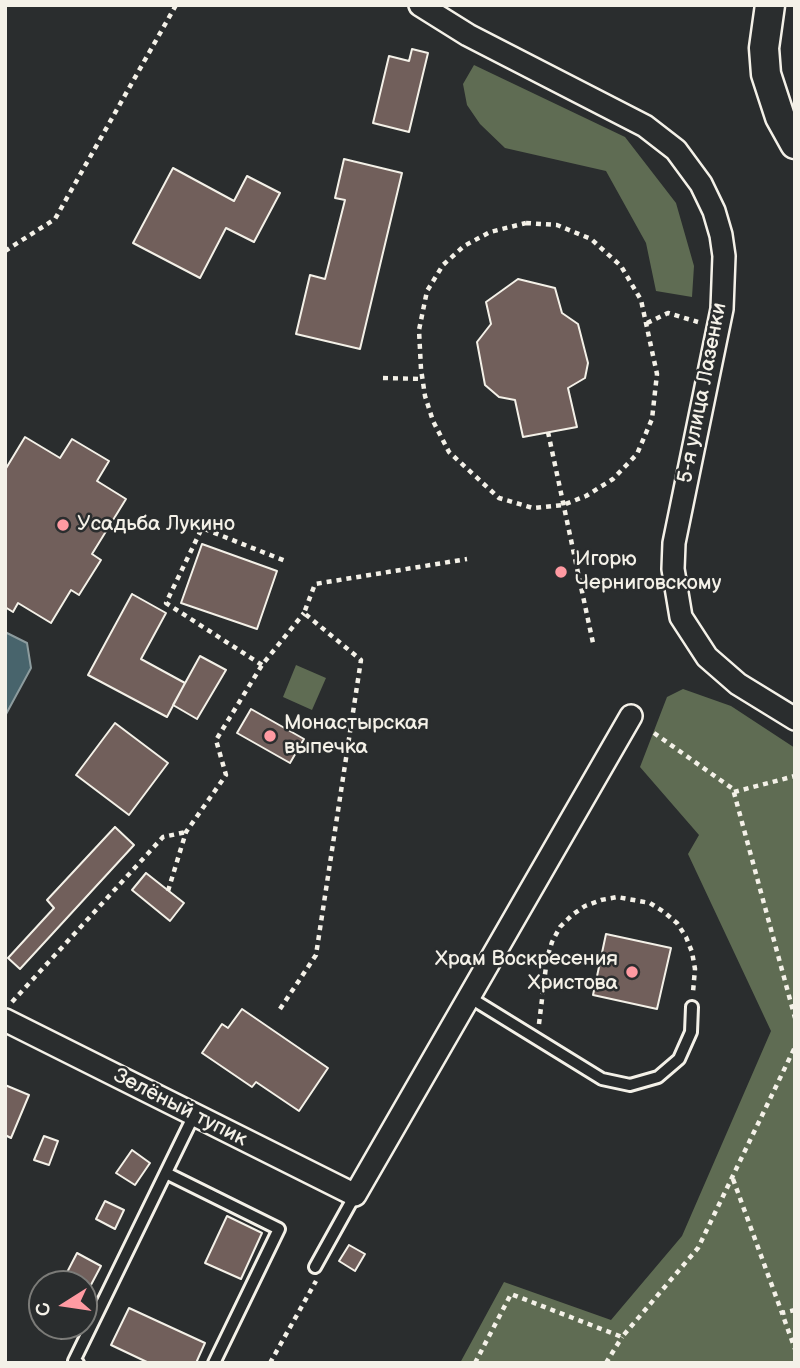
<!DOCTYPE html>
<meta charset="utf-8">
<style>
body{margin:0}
#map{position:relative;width:800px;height:1368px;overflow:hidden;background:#2a2d2e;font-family:"Balsamiq Sans",sans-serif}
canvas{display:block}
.frame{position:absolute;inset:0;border:7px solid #f4f1e8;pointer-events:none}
.north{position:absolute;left:28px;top:1270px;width:70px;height:70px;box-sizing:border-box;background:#2a2d2e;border:2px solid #7b7b78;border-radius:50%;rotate:258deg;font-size:19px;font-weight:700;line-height:28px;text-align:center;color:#f4f1e8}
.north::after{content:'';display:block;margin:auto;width:24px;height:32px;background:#ff9aa2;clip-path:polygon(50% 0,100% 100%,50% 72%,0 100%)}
</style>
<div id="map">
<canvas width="800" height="1368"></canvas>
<div class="frame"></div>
<div class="north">С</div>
</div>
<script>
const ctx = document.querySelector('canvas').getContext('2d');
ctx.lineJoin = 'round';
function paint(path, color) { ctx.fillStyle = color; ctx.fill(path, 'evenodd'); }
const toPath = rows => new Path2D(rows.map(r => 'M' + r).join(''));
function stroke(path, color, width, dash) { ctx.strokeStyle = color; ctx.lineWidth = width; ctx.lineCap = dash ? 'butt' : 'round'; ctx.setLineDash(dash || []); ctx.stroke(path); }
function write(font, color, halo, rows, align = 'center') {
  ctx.font = font + ' "Balsamiq Sans",sans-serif'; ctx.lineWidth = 5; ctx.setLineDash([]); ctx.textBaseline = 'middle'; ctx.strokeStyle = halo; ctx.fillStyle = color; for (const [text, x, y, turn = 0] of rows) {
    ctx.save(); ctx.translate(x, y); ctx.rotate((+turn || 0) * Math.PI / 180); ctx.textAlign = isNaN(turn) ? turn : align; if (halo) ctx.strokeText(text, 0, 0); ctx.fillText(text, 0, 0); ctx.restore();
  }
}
paint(toPath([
 [474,65,625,137,676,203,694,266,692,297,656,291,646,243,606,171,505,148,480,124,467,105,463,84],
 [296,665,326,678,312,710,283,697],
 [683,689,731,706,795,748,795,1363,460,1363,504,1282,611,1320,682,1236,771,1031,688,854,699,835,640,767,667,697]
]), '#5f6c53');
const water = toPath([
 [5,632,27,643,31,668,5,716,5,632]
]);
paint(water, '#48646c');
stroke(water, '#8d9c9e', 2);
const building = toPath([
 [412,49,428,53,409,132,373,123,389,56,409,61,412,49],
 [344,159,402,173,360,349,296,334,310,275,325,279,345,200,335,198,344,159],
 [173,168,234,201,247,176,280,193,254,242,226,228,200,278,133,243,173,168],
 [518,279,555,288,562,313,578,324,588,363,585,378,568,388,577,427,523,437,515,400,499,397,485,385,477,342,491,324,486,302,518,279],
 [25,437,60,458,72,439,109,461,97,481,126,499,92,554,101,560,79,595,71,590,51,623,18,603,13,612,5,607,5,470,25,437],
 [202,544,277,571,257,629,181,603,202,544],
 [132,594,166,613,141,659,185,683,167,717,88,675,132,594],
 [200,656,226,670,197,719,173,705,200,656],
 [251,709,304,739,290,763,237,733,251,709],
 [115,723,168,763,129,815,76,775,115,723],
 [115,827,134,845,20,969,8,958,54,908,47,900,115,827],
 [146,873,184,903,170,921,132,890,146,873],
 [606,934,671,948,657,1009,593,995,606,934],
 [242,1009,328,1068,299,1111,256,1082,252,1087,202,1053,222,1024,228,1028,242,1009],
 [5,1085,29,1095,11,1138,5,1135,5,1085],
 [44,1136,58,1141,49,1165,34,1160,44,1136],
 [132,1150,150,1163,135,1185,116,1173,132,1150],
 [105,1201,124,1210,115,1229,96,1219,105,1201],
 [227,1216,262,1233,241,1279,205,1263,227,1216],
 [349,1245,365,1254,355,1271,339,1261,349,1245],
 [77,1253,101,1266,84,1298,84,1284,61,1284,77,1253],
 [129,1308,205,1343,196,1363,149,1363,111,1345,129,1308],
 [42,1319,42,1326,69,1326,62,1339,38,1326,42,1319]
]);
paint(building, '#715f5b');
stroke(building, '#f4f1e8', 2);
const service = toPath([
 [469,997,602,1079,630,1085,658,1077,679,1059,691,1032,692,1007],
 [166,1173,279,1229,214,1363],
 [315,1267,355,1195],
 [78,1363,74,1361,194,1115]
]);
const minor = toPath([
 [420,5,468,35,645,126,676,150,701,184,714,211,721,235,724,256,722,309,674,543,673,569,681,617,707,657,738,684,795,719],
 [5,1020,355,1195,631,716]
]);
const secondary = toPath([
 [770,5,764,48,766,74,780,117,795,144]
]);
stroke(service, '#f4f1e8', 16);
stroke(minor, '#f4f1e8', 26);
stroke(secondary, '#f4f1e8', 33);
stroke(toPath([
 [526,223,557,225,591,239,621,266,641,300,657,374,652,419,637,454,613,479,586,496,563,505,533,508,499,498,449,452,433,421,425,396,421,369,419,330,427,291,443,265,464,246,490,232,526,223],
 [5,251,55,219,176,5],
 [647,323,668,313,698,322],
 [383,378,423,379],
 [548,432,593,643],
 [262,665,166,603,202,528,288,562],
 [654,733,733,789,795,1018],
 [734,792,795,776],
 [168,891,186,832,226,775,216,740,262,665,304,613],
 [12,1002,163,837,186,832],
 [280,1009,316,955,361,660,304,613,315,584,467,559],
 [539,1024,547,958,552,942,560,927,572,915,585,906,601,900,617,897,650,903,664,912,677,923,686,937,692,952,695,969,693,992],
 [733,1179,782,1313],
 [795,1310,782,1313,795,1349],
 [270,1363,316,1281],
 [475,1363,511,1294,622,1337,698,1248,795,1047],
 [606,1363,622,1337]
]), '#f4f1e8', 4.5, [5, 5]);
stroke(service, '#2a2d2e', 10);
stroke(minor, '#2a2d2e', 21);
stroke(secondary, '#2a2d2e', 28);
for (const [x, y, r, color] of [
 [63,525,7,"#ff9aa2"],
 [561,572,7,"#ff9aa2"],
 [270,736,7,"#ff9aa2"],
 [632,972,7,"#ff9aa2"]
]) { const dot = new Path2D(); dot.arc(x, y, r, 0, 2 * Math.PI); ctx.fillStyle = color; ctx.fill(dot); stroke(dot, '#2a2d2e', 2.5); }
write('21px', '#f4f1e8', '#2a2d2e', [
 ["5-я улица Лазенки",703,393,-79],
 ["Зелёный тупик",180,1108,27]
]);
write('21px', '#f4f1e8', '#2a2d2e', [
 ["Усадьба Лукино",77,525],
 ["Игорю",575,560],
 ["Черниговскому",575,584],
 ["Монастырская",284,724],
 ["выпечка",284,748],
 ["Храм Воскресения",618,960,"right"],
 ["Христова",618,984,"right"]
], 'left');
</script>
